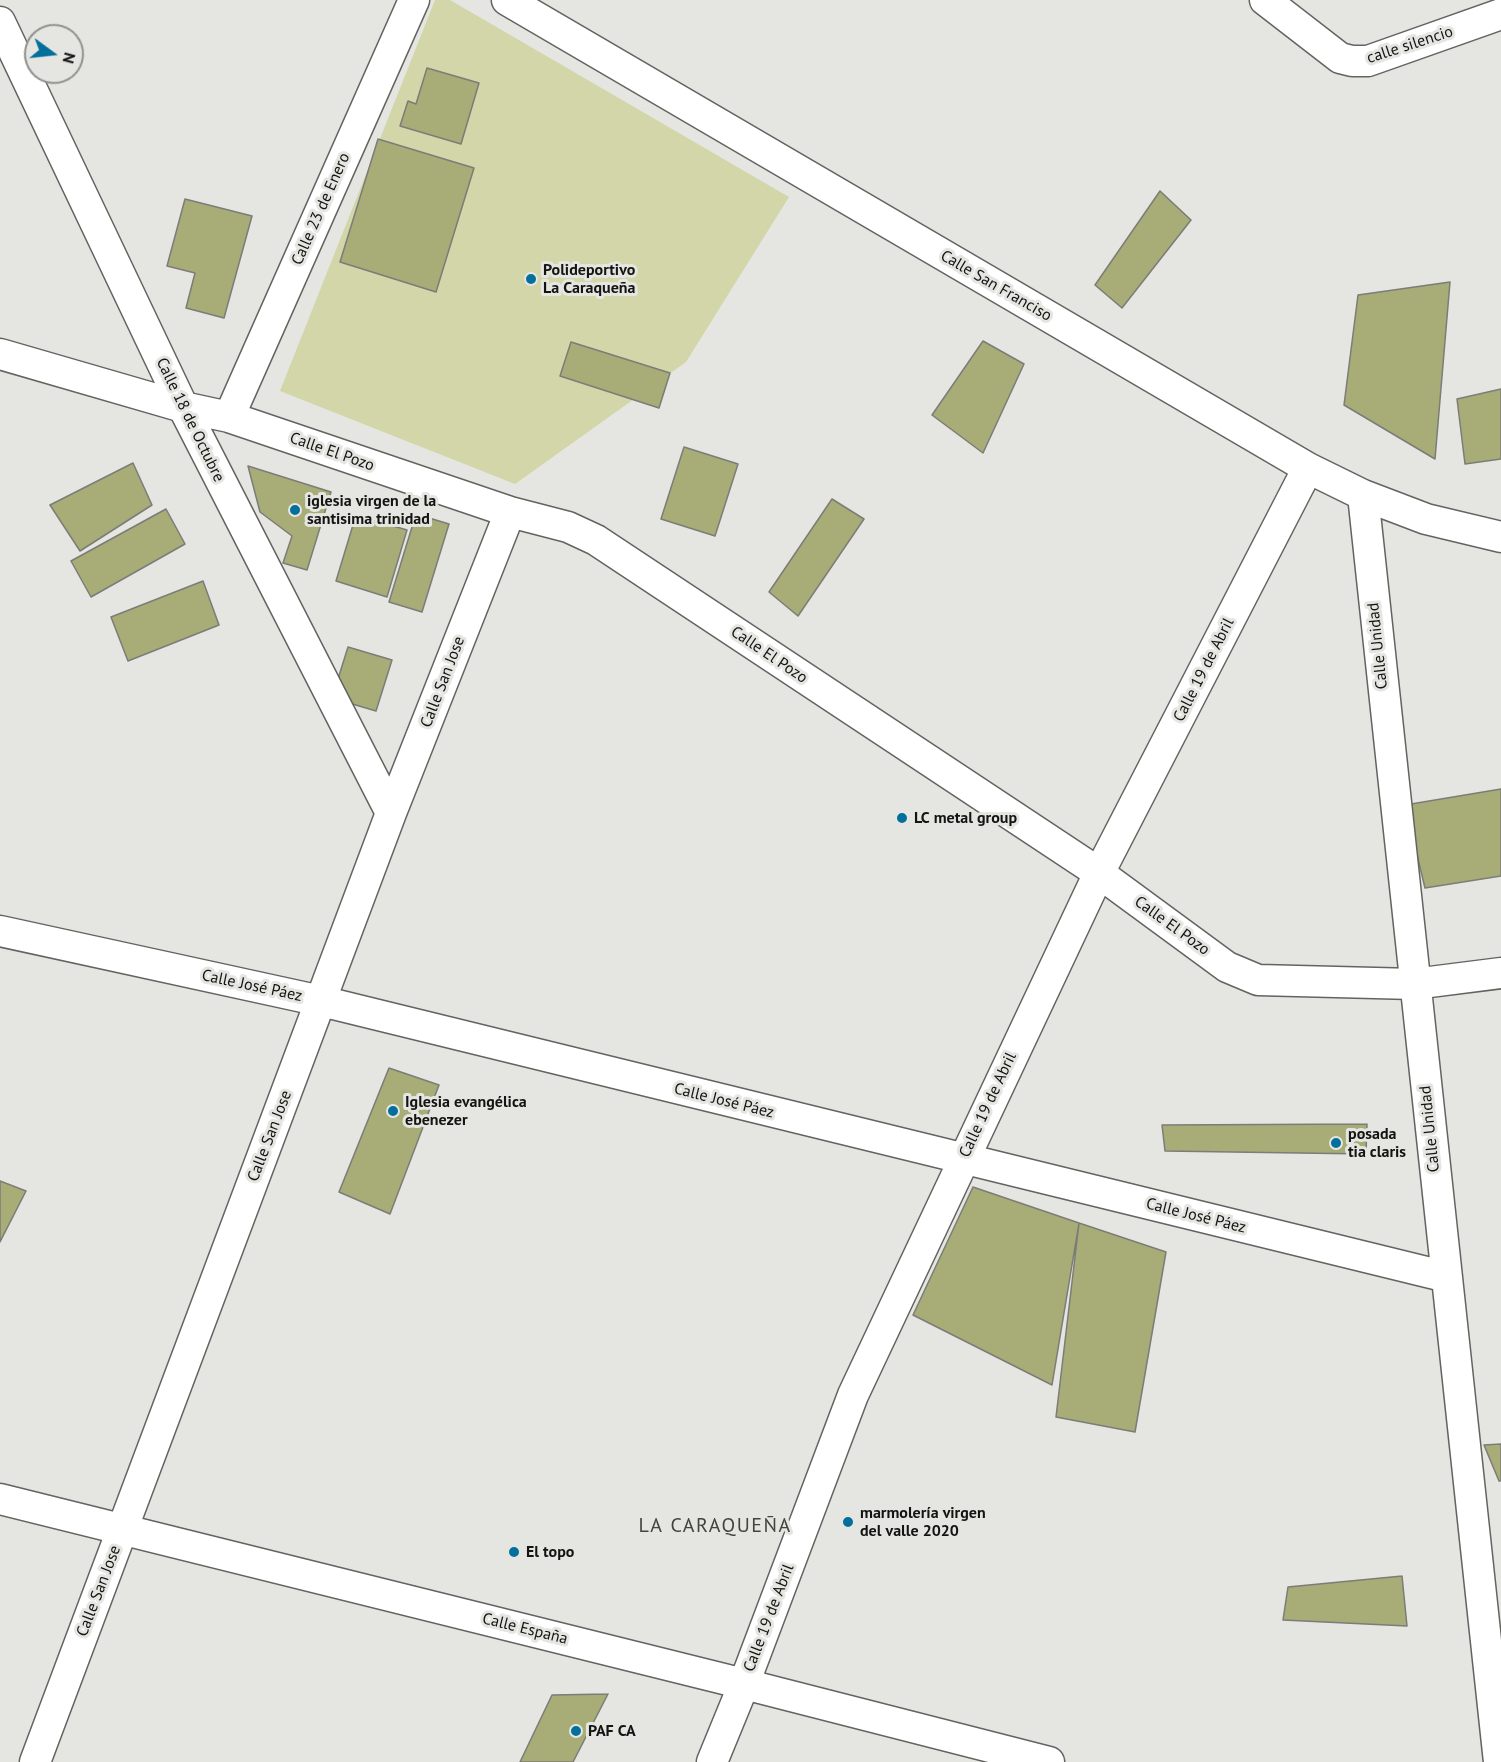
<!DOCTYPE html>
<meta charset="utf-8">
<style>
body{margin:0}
#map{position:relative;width:1501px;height:1762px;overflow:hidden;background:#e5e6e1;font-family:"PT Sans",sans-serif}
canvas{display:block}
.north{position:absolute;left:24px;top:24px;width:60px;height:60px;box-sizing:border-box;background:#e5e6e1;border:2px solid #91928e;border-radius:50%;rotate:105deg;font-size:16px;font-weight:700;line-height:24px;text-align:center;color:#141412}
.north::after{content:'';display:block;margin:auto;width:21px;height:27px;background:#03709c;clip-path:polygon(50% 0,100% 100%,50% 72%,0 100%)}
</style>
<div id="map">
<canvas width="1501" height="1762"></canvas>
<div class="north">N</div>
</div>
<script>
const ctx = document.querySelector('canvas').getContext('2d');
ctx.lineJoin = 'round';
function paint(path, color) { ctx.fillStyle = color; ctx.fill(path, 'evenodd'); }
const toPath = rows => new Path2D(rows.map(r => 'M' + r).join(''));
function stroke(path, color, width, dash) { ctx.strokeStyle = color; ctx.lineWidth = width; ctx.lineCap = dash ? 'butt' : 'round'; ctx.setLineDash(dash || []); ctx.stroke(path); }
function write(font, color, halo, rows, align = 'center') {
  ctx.font = font + ' "PT Sans",sans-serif'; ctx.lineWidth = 6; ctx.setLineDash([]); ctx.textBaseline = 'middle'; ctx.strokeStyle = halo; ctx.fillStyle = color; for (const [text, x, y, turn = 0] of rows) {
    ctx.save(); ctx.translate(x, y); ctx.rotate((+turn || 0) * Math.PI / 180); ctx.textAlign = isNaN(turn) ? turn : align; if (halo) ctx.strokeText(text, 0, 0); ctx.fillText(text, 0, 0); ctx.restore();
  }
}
paint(toPath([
 [435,0,450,0,789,197,686,362,515,484,280,391]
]), '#d2d6a8');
const building = toPath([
 [427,68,479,83,461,144,400,126,408,101,416,104,427,68],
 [378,139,474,168,436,292,340,262,378,139],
 [1160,191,1191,220,1122,308,1095,285,1160,191],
 [185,199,252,216,224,318,186,308,195,273,167,266,185,199],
 [1450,282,1435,459,1344,405,1358,295,1450,282],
 [983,341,1024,364,983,453,932,415,983,341],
 [571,342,670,373,659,408,560,376,571,342],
 [1501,389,1501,459,1465,464,1457,399,1501,389],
 [684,447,738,464,715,536,661,519,684,447],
 [133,463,152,505,80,551,50,505,133,463],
 [248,466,331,492,307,570,283,563,292,536,260,512,248,466],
 [832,499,864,519,798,616,769,592,832,499],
 [166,509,185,544,91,597,71,561,166,509],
 [416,514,449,524,422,612,389,602,416,514],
 [356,515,407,530,387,597,336,581,356,515],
 [203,581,219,625,128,661,111,617,203,581],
 [348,647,392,660,376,711,332,698,348,647],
 [1501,789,1501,876,1425,888,1405,805,1501,789],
 [389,1068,439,1085,390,1214,339,1192,389,1068],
 [1367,1124,1366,1154,1165,1151,1162,1125,1367,1124],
 [0,1181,26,1191,0,1242,0,1181],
 [973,1187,1079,1223,1052,1385,913,1315,973,1187],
 [1079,1223,1166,1252,1135,1432,1056,1417,1079,1223],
 [1501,1444,1501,1481,1499,1481,1484,1445,1501,1444],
 [1402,1576,1407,1626,1283,1620,1288,1587,1402,1576],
 [608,1694,573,1762,520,1762,552,1695,608,1694]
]);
paint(building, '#a8ac77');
stroke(building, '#7c7c78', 1.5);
const street = toPath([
 [507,0,1308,468,1363,495,1426,519,1501,537],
 [1265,0,1340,58,1352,61,1368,61,1501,14],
 [0,22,183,407,391,813],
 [0,354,183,407,229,417,510,512,568,527,596,540,1099,873,1227,967,1258,980,1414,984,1501,973],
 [229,417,414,0],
 [1363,495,1499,1762],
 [0,931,321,1001,1447,1277],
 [0,1499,744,1684,1049,1762],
 [35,1762,391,813,510,512],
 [712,1762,744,1684,853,1395,1099,873,1308,468]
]);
stroke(street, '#636460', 33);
stroke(street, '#fff', 30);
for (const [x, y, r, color] of [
 [531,279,6,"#03709c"],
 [295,510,6,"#03709c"],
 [902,818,6,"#03709c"],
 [393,1111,6,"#03709c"],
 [1336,1143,6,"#03709c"],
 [848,1522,6,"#03709c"],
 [514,1552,6,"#03709c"],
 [576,1731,6,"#03709c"]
]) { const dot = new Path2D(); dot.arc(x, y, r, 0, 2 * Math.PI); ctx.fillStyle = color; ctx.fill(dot); stroke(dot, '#e5e6e1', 2); }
write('16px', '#141412', '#e5e6e1', [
 ["calle silencio",1410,45,-18],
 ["Calle 23 de Enero",321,209,-66],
 ["Calle San Franciso",996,286,30],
 ["Calle 18 de Octubre",190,420,64],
 ["Calle El Pozo",332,452,19],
 ["Calle Unidad",1378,646,-96],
 ["Calle El Pozo",769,655,34],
 ["Calle 19 de Abril",1204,670,-63],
 ["Calle San Jose",443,682,-69],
 ["Calle El Pozo",1172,926,36],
 ["Calle José Páez",252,986,12],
 ["Calle José Páez",724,1101,14],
 ["Calle 19 de Abril",988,1105,-65],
 ["Calle Unidad",1430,1129,-96],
 ["Calle San Jose",270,1136,-69],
 ["Calle José Páez",1196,1216,14],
 ["Calle San Jose",99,1591,-69],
 ["Calle 19 de Abril",769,1618,-69],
 ["Calle España",525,1629,14]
]);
write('bold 16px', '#141412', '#e5e6e1', [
 ["Polideportivo",543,270],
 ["La Caraqueña",543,288],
 ["iglesia virgen de la",307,501],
 ["santisima trinidad",307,519],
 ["LC metal group",914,818],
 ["Iglesia evangélica",405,1102],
 ["ebenezer",405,1120],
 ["posada",1348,1134],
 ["tia claris",1348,1152],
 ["marmolería virgen",860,1513],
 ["del valle 2020",860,1531],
 ["El topo",526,1552],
 ["PAF CA",588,1731]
], 'left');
ctx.letterSpacing = '1.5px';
write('20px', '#434440', '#e5e6e1', [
 ["LA CARAQUEÑA",715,1526]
]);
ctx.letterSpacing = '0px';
</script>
